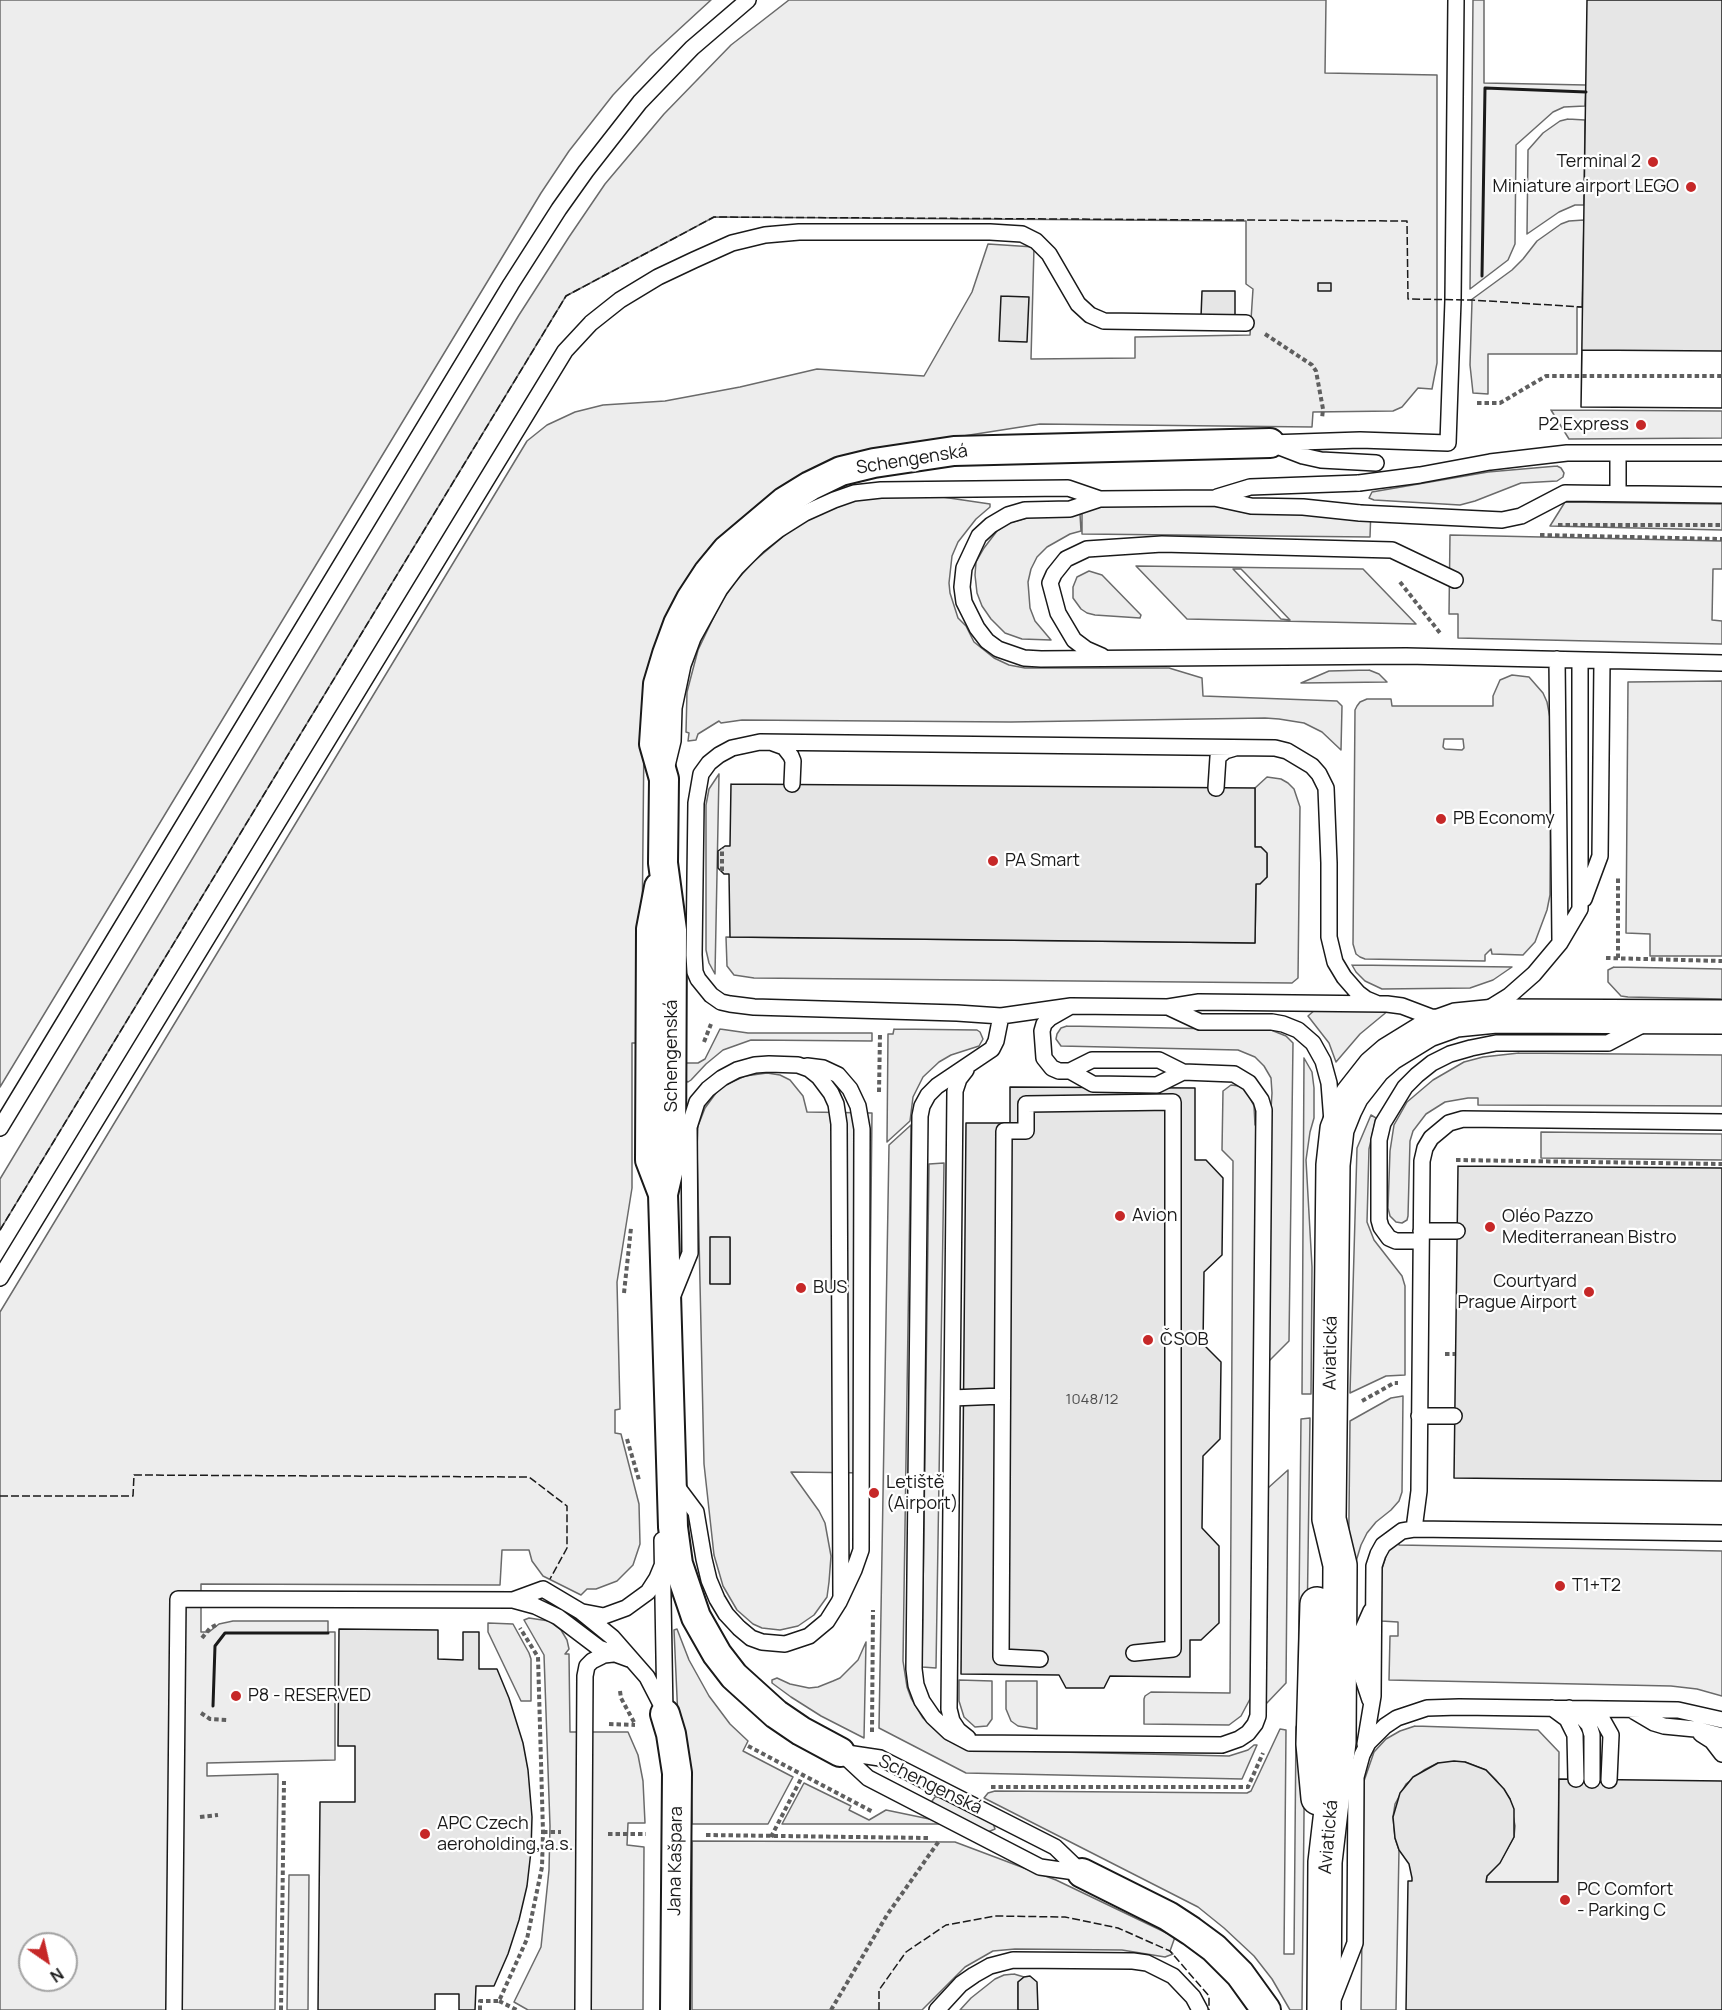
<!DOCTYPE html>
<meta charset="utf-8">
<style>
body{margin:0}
#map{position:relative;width:1722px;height:2010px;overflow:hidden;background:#fff;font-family:Manrope,sans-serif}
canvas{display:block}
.north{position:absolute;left:18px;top:1932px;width:60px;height:60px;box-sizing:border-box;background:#fff;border:2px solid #a3a3a3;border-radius:50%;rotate:146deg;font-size:16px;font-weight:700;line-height:24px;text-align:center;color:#1a1a1a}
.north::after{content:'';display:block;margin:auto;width:21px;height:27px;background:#c62828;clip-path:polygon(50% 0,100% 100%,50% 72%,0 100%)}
</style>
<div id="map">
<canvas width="1722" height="2010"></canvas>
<div class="north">N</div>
</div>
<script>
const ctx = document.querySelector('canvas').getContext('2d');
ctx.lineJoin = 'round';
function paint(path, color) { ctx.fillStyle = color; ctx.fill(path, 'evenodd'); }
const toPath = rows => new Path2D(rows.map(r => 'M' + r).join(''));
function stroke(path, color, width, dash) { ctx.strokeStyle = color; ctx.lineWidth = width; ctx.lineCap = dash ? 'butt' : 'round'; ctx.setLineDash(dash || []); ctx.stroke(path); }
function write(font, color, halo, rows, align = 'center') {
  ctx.font = font + ' Manrope,sans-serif'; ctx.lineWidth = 4.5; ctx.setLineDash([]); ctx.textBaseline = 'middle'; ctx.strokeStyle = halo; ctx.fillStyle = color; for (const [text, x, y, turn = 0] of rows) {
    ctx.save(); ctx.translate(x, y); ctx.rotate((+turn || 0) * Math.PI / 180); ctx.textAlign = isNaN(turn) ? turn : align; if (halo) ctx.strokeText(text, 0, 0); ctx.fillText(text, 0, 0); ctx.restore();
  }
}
const built = toPath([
 [0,0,711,0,650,56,613,95,569,151,541,193,0,1087,0,0],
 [789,0,1326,0,1325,73,1437,75,1437,363,1432,389,1418,388,1402,407,1393,411,1313,412,1312,427,1040,424,925,442,745,520,644,735,641,1043,632,1043,632,1188,617,1282,620,1409,615,1410,615,1433,621,1434,639,1504,640,1544,633,1565,617,1581,596,1589,587,1589,581,1595,543,1576,532,1561,529,1550,502,1550,500,1585,201,1584,201,1632,209,1632,219,1624,233,1621,328,1621,328,1632,335,1632,335,1760,207,1763,207,1776,278,1774,275,2010,0,2010,0,1312,527,441,547,425,575,412,603,405,665,401,740,387,817,369,924,376,972,292,988,244,1034,247,1031,359,1135,358,1135,337,1250,335,1253,289,1246,284,1246,221,714,217,566,296,0,1230,0,1179,519,315,569,237,605,184,664,114,731,45,789,0],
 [30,1944,66,1944,66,1980,30,1980,30,1944],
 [1473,0,1484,0,1484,83,1586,85,1585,106,1564,107,1553,112,1516,145,1515,244,1508,260,1470,289,1473,0],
 [1568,119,1585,120,1584,205,1575,205,1559,212,1527,234,1528,150,1543,133,1560,121,1568,119],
 [1584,220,1582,307,1577,307,1577,354,1488,354,1488,394,1473,393,1470,365,1472,301,1471,300,1512,270,1523,259,1537,241,1561,224,1569,221,1584,220],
 [1551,410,1722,411,1722,438,1569,439,1551,410],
 [1557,466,1561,468,1564,473,1563,477,1557,481,1521,483,1475,501,1460,505,1374,500,1369,498,1372,492,1488,472,1557,466],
 [922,494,990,504,990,507,976,519,958,542,952,556,949,583,950,593,958,618,966,626,974,642,994,658,1009,665,1025,668,1169,668,1202,678,1203,696,1337,701,1342,706,1341,750,1322,732,1304,723,1279,719,1265,718,1011,722,742,720,721,723,719,721,698,734,696,740,688,741,689,733,686,732,687,692,698,650,721,602,735,582,753,562,792,529,822,511,845,503,871,497,922,494],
 [1565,502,1722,504,1722,530,1550,526,1565,502],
 [1082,505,1371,508,1370,537,1082,534,1082,505],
 [1080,514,1081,531,1070,534,1047,547,1037,557,1031,569,1028,582,1030,608,1035,621,1051,640,1022,639,1005,633,991,619,982,606,977,593,975,575,976,562,984,548,997,531,1009,523,1030,517,1080,514],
 [1450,535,1722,541,1722,569,1713,569,1712,620,1722,621,1722,644,1458,638,1458,614,1449,614,1450,535],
 [1136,566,1363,569,1416,624,1187,619,1136,566],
 [1233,569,1241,569,1245,573,1290,620,1281,619,1233,569],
 [1089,571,1102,575,1141,615,1140,618,1095,615,1087,613,1081,609,1073,598,1073,587,1077,577,1089,571],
 [1369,670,1379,674,1387,682,1301,683,1329,671,1369,670],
 [1512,675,1529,677,1543,693,1547,702,1551,723,1550,895,1547,910,1535,942,1523,955,1492,954,1491,949,1485,955,1485,961,1365,959,1360,957,1356,954,1353,944,1355,710,1357,706,1360,702,1367,699,1391,699,1392,706,1493,706,1493,696,1500,680,1512,675],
 [1444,739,1463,739,1464,748,1462,750,1445,749,1443,747,1444,739],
 [1722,681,1722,956,1650,956,1650,934,1626,933,1628,682,1722,681],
 [719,774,715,974,709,963,706,950,706,805,709,789,719,774],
 [1267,777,1281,779,1288,783,1294,789,1300,807,1298,978,1292,983,754,978,734,975,727,966,726,937,1255,943,1256,884,1267,877,1267,854,1261,847,1255,847,1255,788,1267,777],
 [1352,965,1512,967,1493,980,1470,988,1382,989,1365,981,1356,972,1352,965],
 [1614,967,1722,969,1722,999,1628,997,1621,996,1608,982,1608,970,1614,967],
 [1316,1009,1389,1010,1360,1034,1336,1062,1329,1043,1308,1016,1316,1009],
 [1067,1026,1271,1030,1286,1036,1293,1043,1289,1341,1269,1361,1268,1488,1288,1470,1286,1683,1265,1705,1250,1699,1241,1716,1229,1725,1144,1724,1144,1699,1145,1696,1151,1692,1230,1693,1233,1161,1222,1150,1223,1091,1231,1085,1239,1086,1246,1090,1254,1106,1255,1125,1270,1125,1272,1093,1271,1078,1264,1066,1255,1057,1238,1050,1061,1046,1056,1039,1057,1034,1061,1028,1067,1026],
 [720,1029,748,1033,872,1033,872,1041,751,1040,723,1050,706,1064,691,1080,688,1082,684,1080,681,1063,698,1063,705,1059,720,1029],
 [894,1029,977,1030,980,1032,983,1039,979,1046,951,1055,939,1062,923,1077,913,1097,910,1121,887,1142,888,1034,893,1034,894,1029],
 [1519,1053,1722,1055,1722,1106,1478,1105,1478,1098,1468,1098,1445,1102,1426,1114,1413,1131,1410,1141,1408,1216,1407,1220,1402,1223,1396,1222,1390,1216,1388,1208,1390,1151,1394,1125,1407,1102,1433,1080,1464,1062,1483,1057,1519,1053],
 [1304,1058,1312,1072,1314,1088,1314,1118,1310,1132,1306,1160,1312,1267,1311,1394,1302,1394,1304,1058],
 [767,1073,780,1075,790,1080,803,1096,807,1112,872,1113,868,1473,791,1472,819,1511,825,1523,831,1556,829,1582,827,1597,814,1615,798,1626,780,1630,762,1628,753,1624,737,1610,723,1586,714,1555,704,1464,697,1147,698,1126,705,1108,716,1093,725,1085,745,1076,767,1073],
 [711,1237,730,1238,730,1284,710,1283,711,1237],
 [1371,1115,1376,1118,1369,1149,1367,1222,1374,1240,1402,1276,1405,1286,1405,1375,1386,1376,1350,1393,1357,1148,1371,1115],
 [911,1125,903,1661,907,1687,911,1698,923,1718,941,1735,962,1747,974,1750,1229,1756,1248,1750,1254,1745,1257,1745,1242,1779,966,1773,879,1728,889,1145,911,1125],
 [1541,1132,1722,1134,1722,1160,1541,1158,1541,1132],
 [944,1163,936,1668,922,1667,929,1164,944,1163],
 [1403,1396,1402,1492,1399,1501,1391,1510,1376,1522,1367,1533,1361,1545,1354,1568,1347,1699,1350,1421,1391,1398,1403,1396],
 [1310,1418,1306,1698,1298,1698,1301,1419,1310,1418],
 [1399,1540,1399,1545,1722,1551,1722,1696,1697,1689,1671,1686,1389,1680,1390,1636,1398,1636,1398,1622,1381,1621,1381,1572,1388,1550,1399,1540],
 [529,1618,549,1621,561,1630,567,1640,569,1649,565,1654,569,1654,570,1732,628,1732,638,1755,643,1781,645,1823,628,1823,627,1845,644,1847,643,2010,528,2010,514,2002,541,1947,549,1870,550,1826,544,1655,524,1620,529,1618],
 [488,1623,513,1624,529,1653,531,1659,531,1701,521,1701,488,1632,488,1623],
 [677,1629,689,1660,709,1696,730,1724,748,1741,743,1751,793,1777,768,1824,692,1824,691,1772,678,1719,674,1630,677,1629],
 [866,1642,864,1738,821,1716,791,1697,772,1683,772,1680,777,1678,790,1684,809,1688,818,1687,833,1681,840,1678,858,1660,866,1642],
 [959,1680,992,1681,992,1719,987,1726,975,1727,964,1717,959,1701,959,1680],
 [1006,1681,1037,1681,1037,1729,1018,1726,1011,1721,1006,1709,1006,1681],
 [1300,1718,1305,1718,1302,2010,1290,2010,1272,1979,1254,1956,1224,1928,1198,1907,984,1798,988,1793,995,1791,1247,1793,1251,1791,1280,1729,1286,1730,1284,1954,1294,1954,1296,1727,1300,1718],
 [1415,1726,1538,1730,1559,1752,1558,1882,1486,1882,1487,1876,1500,1862,1514,1837,1515,1826,1510,1799,1496,1780,1486,1770,1465,1762,1438,1763,1424,1770,1406,1784,1395,1804,1393,1817,1395,1838,1399,1850,1396,2010,1361,2010,1364,1781,1374,1752,1386,1739,1400,1731,1415,1726],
 [804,1783,851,1806,849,1810,869,1820,886,1810,939,1821,945,1824,782,1824,804,1783],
 [935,1797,939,1797,993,1823,995,1829,988,1832,935,1805,932,1801,935,1797],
 [692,1841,955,1842,1056,1880,1175,1937,1170,1951,1173,1954,1165,1957,1122,1950,1015,1949,993,1951,965,1967,922,2010,692,2010,692,1841],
 [289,1875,309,1875,308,2010,287,2010,289,1875],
 [1014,1974,1024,1977,1018,1982,1018,2010,960,2010,971,1998,995,1979,1004,1975,1014,1974]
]);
paint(built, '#ededed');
stroke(built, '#6a6a6a', 1.5);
const building = toPath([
 [1587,0,1722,0,1722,408,1581,407,1587,0],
 [1318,283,1331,283,1331,291,1318,291,1318,283],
 [1202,291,1235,291,1235,317,1201,317,1202,291],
 [1001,296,1029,297,1027,342,999,341,1001,296],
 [1582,350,1722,351,1722,408,1581,407,1582,350],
 [731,784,1255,788,1255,847,1261,847,1267,853,1267,877,1260,884,1256,884,1255,943,730,937,729,874,724,874,718,868,718,851,725,846,730,846,731,784],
 [1010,1087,1195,1088,1195,1160,1206,1160,1223,1178,1222,1255,1204,1272,1203,1344,1221,1362,1220,1439,1203,1456,1202,1528,1219,1546,1219,1623,1201,1640,1190,1640,1190,1677,1110,1676,1104,1688,1066,1688,1059,1675,961,1674,966,1123,1010,1123,1010,1087],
 [1458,1166,1722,1168,1722,1481,1454,1478,1458,1166],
 [710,1237,730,1237,730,1284,710,1284,710,1237],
 [339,1629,438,1630,438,1659,463,1660,463,1632,479,1632,479,1669,497,1669,509,1698,523,1743,528,1770,532,1817,531,1851,527,1886,519,1920,508,1954,494,1986,476,1986,475,2010,459,2010,459,1994,435,1994,435,2010,318,2010,320,1802,355,1802,355,1746,338,1746,339,1629],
 [1454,1761,1465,1762,1486,1770,1504,1789,1510,1799,1514,1809,1514,1837,1500,1863,1487,1876,1486,1882,1558,1882,1559,1779,1722,1781,1722,2010,1406,2010,1408,1881,1412,1881,1412,1878,1409,1864,1399,1850,1395,1838,1393,1817,1400,1793,1413,1777,1438,1763,1454,1761],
 [1030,1976,1037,1982,1038,2010,1018,2010,1018,1982,1024,1977,1030,1976]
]);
paint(building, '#e6e6e6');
stroke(building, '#1a1a1a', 1.5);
const service = toPath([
 [1270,443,1360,440,1448,443,1453,300,1456,0],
 [1277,446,1303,456,1321,460,1376,463],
 [1217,497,1250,487,1359,483],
 [1100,499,1070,509,1025,510,1008,515,991,525,979,536,964,568,962,587,964,602,977,628,987,641,998,649,1024,658,1041,659,1406,656,1722,663],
 [1102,656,1086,649,1074,640,1058,613,1050,583,1054,574,1066,559,1087,549,1162,544,1392,550,1455,580],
 [1557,659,1560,941],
 [773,743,784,747,791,756,793,761,792,784],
 [666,770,673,741,674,708,683,665,693,638,720,589,736,568,758,546,778,530,805,513,834,500,854,493,881,490,1068,488,1100,499,1214,498,1251,506,1303,507,1360,513],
 [1216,788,1218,757,1225,751,1235,748],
 [1584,899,1600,856,1602,662],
 [1071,1006,1050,1018,1044,1024,1042,1031,1044,1058,1052,1068,1059,1071,1070,1071,1092,1060,1159,1060,1183,1072,1234,1074,1249,1083,1261,1100,1264,1110,1258,1716,1255,1724,1248,1733,1239,1739,1222,1745,970,1743,949,1732,933,1717,922,1701,916,1685,914,1669,920,1116,922,1106,928,1095,937,1086,992,1049,996,1041,1001,1016,957,1013,754,1007,730,1004,721,1002,711,995,698,979,695,972,694,955,696,803,701,774,709,763,719,755,732,748,760,742,1275,748,1287,751,1312,766,1319,774,1326,788,1329,863,1329,937,1335,962,1344,977,1358,993,1366,999,1378,1004],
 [1168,1007,1200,1022,1272,1022,1283,1024,1298,1030,1313,1043,1323,1061,1329,1083,1332,1122],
 [1488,1009,1509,996,1534,974,1560,943,1580,909,1580,660],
 [1001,1016,1071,1006,1168,1007,1199,1002,1387,1004,1402,1006,1431,1017,1442,1018],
 [966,1070,959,1079,955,1091,949,1709,952,1721,958,1730,968,1738],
 [1070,1071,1093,1084,1157,1085,1183,1072],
 [0,1128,511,284,559,209,586,171,640,102,692,48,748,0],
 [1421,1231,1457,1231],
 [1421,1241,1396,1241,1389,1238,1381,1227,1379,1220,1379,1140,1383,1123,1405,1087,1417,1075,1432,1063,1450,1054,1471,1048,1496,1043,1608,1043,1644,1024],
 [0,1278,565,351,591,323,620,300,658,277,694,260,732,243,765,235,799,232,990,232,1022,234,1036,241,1049,254,1078,304,1090,315,1104,321,1246,323],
 [673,1295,690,1253,689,1127,697,1102,708,1089,722,1078,737,1070,755,1065,769,1064,798,1065,809,1069,819,1077,831,1093,836,1104,839,1124,841,1596],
 [952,1398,1002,1396],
 [1419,1416,1454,1416],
 [675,1484,696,1512,704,1559,709,1580,717,1599,726,1614,739,1628,751,1638,762,1642,785,1644,809,1636,827,1621,839,1602,854,1570,861,1550,862,1129,858,1106,850,1089,838,1075,823,1068,807,1066],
 [1414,1529,1419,1491,1422,1161,1425,1148,1431,1138,1449,1123,1463,1119,1722,1122],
 [662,1540,665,1714],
 [513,1600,543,1589,580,1611,612,1637,647,1677,663,1708],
 [583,1612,604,1616,626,1608,648,1592,657,1578,662,1566],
 [1040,1659,1001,1657,1004,1131,1026,1131,1026,1104,1173,1102,1173,1649,1134,1653],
 [1370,1700,1360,1670,1359,1638,1371,1611],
 [1552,1708,1567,1719,1575,1735,1576,1779],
 [1569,1708,1577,1712,1589,1725,1592,1735,1592,1780],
 [1587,1709,1596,1713,1602,1719,1611,1735,1609,1780],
 [1632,1710,1654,1723,1664,1726,1695,1729,1722,1736],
 [1701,1734,1712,1741,1722,1754],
 [1365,1744,1373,1696,1374,1566,1378,1554,1383,1545,1402,1531,1414,1529,1722,1533],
 [840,1752,868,1778,1040,1867,1082,1873],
 [840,1752,880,1758,1055,1847,1082,1873],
 [1334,1997,1355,1943,1356,1777,1362,1755,1368,1743,1385,1726,1397,1718,1427,1708,1459,1707,1678,1710,1722,1720],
 [174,2010,178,1599,513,1600,535,1606,558,1617,599,1648,629,1659],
 [583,2010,585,1676,587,1666,592,1661,604,1655,613,1654],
 [937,2010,961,1984,974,1975,990,1966,1013,1960,1133,1961,1147,1963,1173,1976,1193,1997,1200,2010]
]);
const minor = toPath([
 [659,887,651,929,650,1160,663,1194],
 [665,1714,671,1734,677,1773,675,2010],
 [840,1752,801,1731,776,1714,734,1676,717,1654,696,1617,678,1564,673,1527,663,1194,671,1160,672,930,663,863,664,779,654,744,658,684,667,654,678,624,691,599,708,573,727,550,784,502,810,486,841,471,874,463,954,451,1270,443],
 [1082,1873,1168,1916,1191,1931,1214,1948,1240,1974,1266,2010]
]);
const secondary = toPath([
 [1317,1604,1313,1744,1318,1798],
 [1324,2010,1325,1862,1339,1742,1340,1565,1329,1519,1333,1165,1337,1129,1345,1109,1352,1095,1374,1067,1389,1054,1428,1030,1456,1020,1496,1016,1722,1017]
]);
stroke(service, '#1a1a1a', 18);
stroke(minor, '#1a1a1a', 32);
stroke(secondary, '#1a1a1a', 36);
stroke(toPath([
 [1265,334,1312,365,1316,371,1323,409,1322,419],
 [1477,403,1500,403,1546,376,1722,376],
 [1558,525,1722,525],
 [1540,535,1722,539],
 [1400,582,1440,633],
 [722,871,722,848],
 [1606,958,1722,961],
 [1618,958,1618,878],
 [704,1042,711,1024],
 [879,1092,880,1034],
 [1456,1160,1722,1164],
 [624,1293,631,1228],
 [1445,1354,1455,1354],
 [1362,1401,1394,1383,1398,1383],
 [627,1439,639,1480],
 [202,1638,210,1628,216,1625],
 [620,1691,621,1698,635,1724],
 [201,1713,210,1719,227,1720],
 [609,1724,635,1725],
 [872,1732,873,1610],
 [748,1746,873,1812],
 [991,1787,1248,1787,1263,1753],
 [200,1817,218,1815],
 [543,1832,561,1832],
 [608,1834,646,1834],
 [706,1835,929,1838],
 [771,1837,803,1775],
 [499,2001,517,2010],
 [281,2010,284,1781],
 [480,2010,480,2001,499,2001,527,1939,542,1867,543,1832,538,1657,520,1628],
 [831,2010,887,1915,939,1841]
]), '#5f5f5f', 4, [4.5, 3]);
stroke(service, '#fff', 15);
stroke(minor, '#fff', 28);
stroke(secondary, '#fff', 33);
const serviceBridge = toPath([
 [1359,483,1420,475,1490,462,1567,453,1722,453],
 [1618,493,1618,453],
 [1360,513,1502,520,1521,516,1565,493,1722,495]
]);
stroke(serviceBridge, '#1a1a1a', 18, []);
stroke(serviceBridge, '#fff', 15);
stroke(toPath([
 [0,1230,566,296,714,217,1407,221,1408,299,1472,300,1582,307],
 [0,1496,133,1496,134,1475,529,1477,567,1506,567,1548,550,1579],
 [879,2010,879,1990,906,1952,946,1925,995,1916,1065,1917,1118,1928,1170,1951,1209,1996,1209,2010]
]), '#1a1a1a', 1.5, [8, 3]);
stroke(toPath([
 [1482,276,1485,88,1586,92],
 [213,1706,215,1646,225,1633,328,1633]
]), '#1a1a1a', 3);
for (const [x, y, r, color] of [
 [1653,162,6,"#c62828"],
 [1691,187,6,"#c62828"],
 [1641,425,6,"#c62828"],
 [1441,819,6,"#c62828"],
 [993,861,6,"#c62828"],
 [1120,1216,6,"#c62828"],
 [1490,1227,6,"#c62828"],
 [801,1288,6,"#c62828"],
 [1589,1292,6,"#c62828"],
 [1148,1340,6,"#c62828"],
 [874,1493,6,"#c62828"],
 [1560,1586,6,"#c62828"],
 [236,1696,6,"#c62828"],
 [425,1834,6,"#c62828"],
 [1565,1900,6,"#c62828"]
]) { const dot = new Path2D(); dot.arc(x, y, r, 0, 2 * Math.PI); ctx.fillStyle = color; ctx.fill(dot); stroke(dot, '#fff', 2); }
write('15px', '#4d4d4d', null, [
 ["1048/12",1092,1400]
]);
write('18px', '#1a1a1a', '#fff', [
 ["Terminal 2",1641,162,"right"],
 ["Miniature airport LEGO",1679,187,"right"],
 ["P2 Express",1629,425,"right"],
 ["PB Economy",1453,819],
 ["PA Smart",1005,861],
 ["Avion",1132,1216],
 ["Oléo Pazzo",1502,1217],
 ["Mediterranean Bistro",1502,1238],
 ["Courtyard",1577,1282,"right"],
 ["Prague Airport",1577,1303,"right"],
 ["BUS",813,1288],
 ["ČSOB",1160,1340],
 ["Letiště",886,1483],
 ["(Airport)",886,1504],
 ["T1+T2",1572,1586],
 ["P8 - RESERVED",248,1696],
 ["APC Czech",437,1824],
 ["aeroholding, a.s.",437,1845],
 ["PC Comfort",1577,1890],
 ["- Parking C",1577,1911]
], 'left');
write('18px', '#1a1a1a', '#fff', [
 ["Schengenská",912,460,-9],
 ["Schengenská",672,1056,-90],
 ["Aviatická",1331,1353,-89],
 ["Schengenská",930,1785,26],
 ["Aviatická",1329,1837,-85],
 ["Jana Kašpara",676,1861,-89]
]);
</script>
